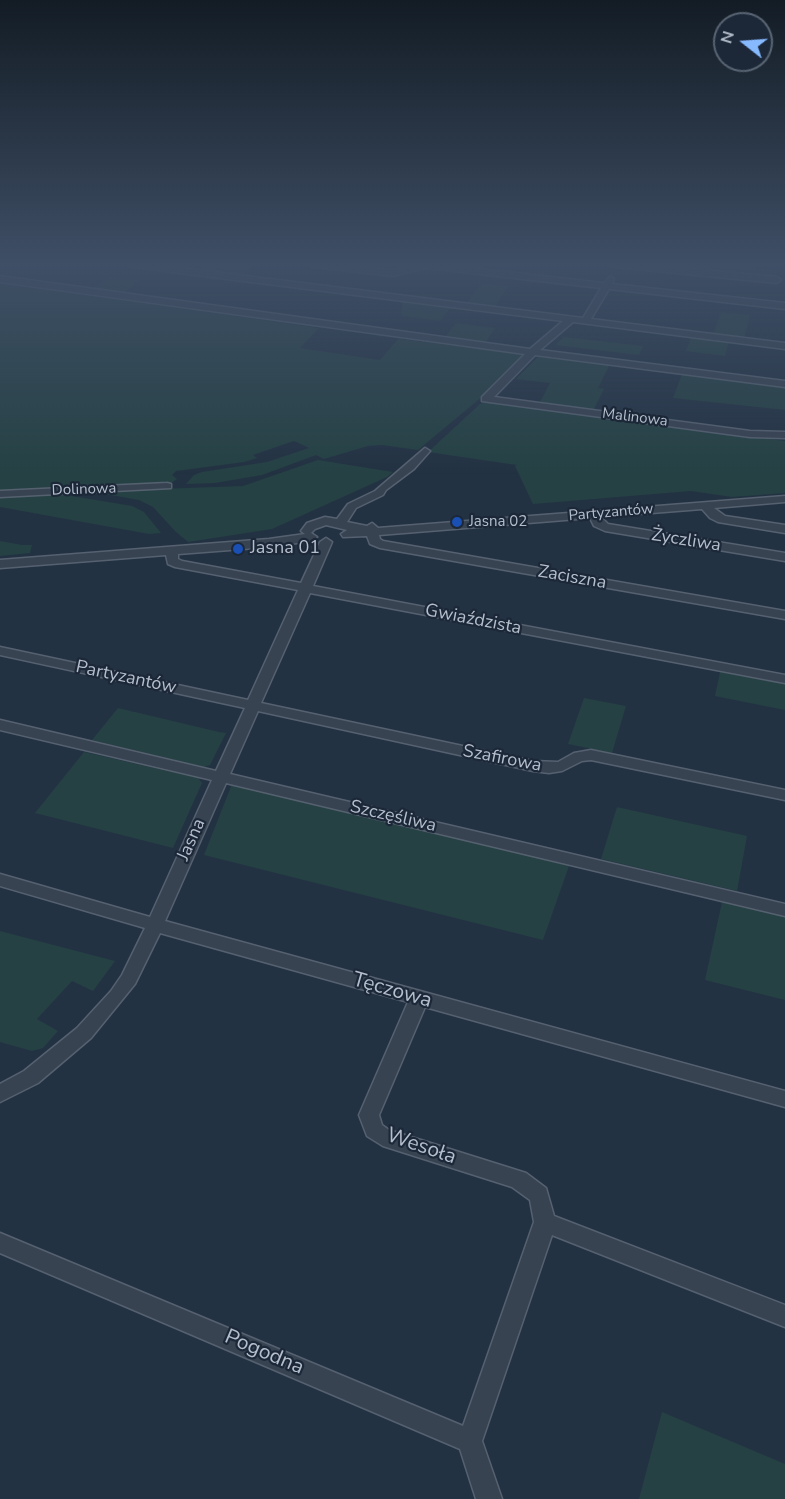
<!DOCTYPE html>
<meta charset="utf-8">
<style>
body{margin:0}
#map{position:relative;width:785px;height:1499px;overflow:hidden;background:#233243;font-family:"Nunito Sans",sans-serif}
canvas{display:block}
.north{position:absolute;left:713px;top:12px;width:60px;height:60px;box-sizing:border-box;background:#1c2838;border:2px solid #596473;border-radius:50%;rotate:287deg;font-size:16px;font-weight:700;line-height:24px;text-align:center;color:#b5becc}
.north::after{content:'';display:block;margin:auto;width:21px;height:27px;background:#87b9ff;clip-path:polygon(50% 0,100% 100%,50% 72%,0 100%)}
</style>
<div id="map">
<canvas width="785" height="1499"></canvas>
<div class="north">N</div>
</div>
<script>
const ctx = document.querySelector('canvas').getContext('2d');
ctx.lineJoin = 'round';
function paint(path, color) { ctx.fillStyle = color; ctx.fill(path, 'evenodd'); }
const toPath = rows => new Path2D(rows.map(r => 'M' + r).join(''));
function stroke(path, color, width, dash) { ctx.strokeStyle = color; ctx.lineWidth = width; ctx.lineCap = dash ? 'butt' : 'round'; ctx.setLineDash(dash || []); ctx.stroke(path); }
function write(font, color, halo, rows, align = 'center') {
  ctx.font = font + ' "Nunito Sans",sans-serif'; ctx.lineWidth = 4.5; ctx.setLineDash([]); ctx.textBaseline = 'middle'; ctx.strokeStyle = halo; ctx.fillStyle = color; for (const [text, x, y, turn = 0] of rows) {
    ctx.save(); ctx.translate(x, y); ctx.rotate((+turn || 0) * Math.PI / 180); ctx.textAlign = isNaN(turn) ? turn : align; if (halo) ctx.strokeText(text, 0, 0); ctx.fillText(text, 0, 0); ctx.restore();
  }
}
paint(toPath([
 [204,264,261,264,254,265,241,276,195,271],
 [629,264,718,264,778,270,776,277,769,279],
 [109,276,140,280,122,295,89,290],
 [0,283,319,328,300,348,380,360,398,339,525,354,500,382,418,450,382,445,368,446,324,459,316,455,262,475,215,483,186,484,194,475,202,472,267,462,309,448,294,441,253,455,257,458,244,462,176,471,172,475,177,479,170,484,0,492],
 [482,283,509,286,493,309,465,305],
 [403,300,452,306,440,321,401,316],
 [721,312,750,315,744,339,713,335],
 [456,323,495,328,485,344,444,338],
 [564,337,643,346,639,355,555,345],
 [691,337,729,341,725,356,686,351],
 [539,356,610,364,598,388,604,389,593,411,539,404,550,383,516,379],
 [682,374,785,387,785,410,673,398],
 [486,402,785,441,785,493,732,497,691,491,533,504,515,466,517,465,428,452,480,404],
 [318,460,393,472,387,477,272,529,188,542,175,531,153,507,139,500,105,494,103,491,243,486],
 [60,494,132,506,144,512,161,533,149,534,0,507,0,497],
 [0,541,22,545,32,545,30,553,0,556],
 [720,672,785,684,785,710,715,696],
 [584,698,626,706,612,753,568,744],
 [118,708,219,732,226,733,210,765,204,767,92,740],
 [84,752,198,778,202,783,173,848,35,813],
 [232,784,257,787,569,866,543,940,204,855],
 [617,807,747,836,737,891,601,859],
 [722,902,785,916,785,1000,705,980],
 [0,931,115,961,93,991,72,981,37,1019,58,1031,43,1048,32,1051,0,1042],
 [662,1412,785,1464,785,1499,639,1499]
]), '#254144');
const minor = toPath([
 [127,264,150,264,583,318,601,288,425,268,393,276,312,267,308,264,333,264,393,270,420,264,437,264,604,283,610,276,614,279,612,284,785,303,785,309,609,289,591,319,785,343,785,349,573,322,540,350,785,381,785,387,535,355,494,397,750,431,785,432,785,438,750,437,482,401,482,397,525,354,0,282,0,276,530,349,563,321,131,267,127,264],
 [609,264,637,264,777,277,781,280,777,283,613,267,609,264],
 [425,448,430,451,414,469,386,490,383,495,356,508,347,522,367,526,372,523,378,528,785,496,785,502,714,508,725,516,785,525,785,533,718,522,710,518,702,509,601,517,608,524,785,553,785,561,605,531,594,526,590,518,379,535,380,539,383,541,785,611,785,619,380,548,370,544,367,536,343,537,341,534,347,530,326,525,315,529,311,533,317,537,311,541,269,547,178,554,178,559,182,561,301,583,320,542,326,538,332,542,313,586,785,675,785,683,310,593,261,703,533,761,558,762,574,753,591,750,785,790,785,800,591,760,582,761,562,771,549,773,533,771,258,711,230,774,785,904,785,916,226,783,165,921,785,1091,785,1107,425,1007,379,1115,382,1125,389,1130,526,1173,546,1188,554,1216,785,1305,785,1327,552,1235,482,1441,502,1499,476,1499,460,1449,0,1253,0,1233,463,1426,534,1222,530,1200,512,1187,383,1146,367,1136,359,1115,408,1002,160,933,135,984,91,1038,38,1083,0,1102,0,1084,24,1071,77,1028,111,991,122,975,145,928,0,886,0,874,150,917,212,780,0,730,0,720,216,771,245,708,0,655,0,647,248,700,298,590,175,567,168,564,166,555,0,568,0,560,269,539,305,534,301,531,307,523,325,517,337,519,348,504,375,491,425,448],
 [167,483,171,484,171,488,0,497,0,491,167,483]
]);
stroke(minor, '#566170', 3);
paint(minor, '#384352');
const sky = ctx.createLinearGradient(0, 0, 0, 474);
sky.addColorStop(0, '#131c25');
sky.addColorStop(0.56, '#3f4f66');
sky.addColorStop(1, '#3f4f6600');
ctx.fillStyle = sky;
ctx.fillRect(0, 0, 785, 474);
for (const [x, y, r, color] of [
 [457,522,6,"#1a4fb4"],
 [238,549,6,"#1a4fb4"]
]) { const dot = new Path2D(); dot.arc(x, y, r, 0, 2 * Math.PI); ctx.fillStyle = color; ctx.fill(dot); stroke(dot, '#1c2838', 2); }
write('15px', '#b5becc', '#1c2838', [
 ["Malinowa",635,418,7],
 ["Dolinowa",84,490,-2],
 ["Partyzantów",611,513,-5]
]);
write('15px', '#b5becc', '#1c2838', [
 ["Jasna 02",469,522]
], 'left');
write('18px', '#b5becc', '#1c2838', [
 ["Życzliwa",686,541,9],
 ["Zaciszna",572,578,10],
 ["Gwiaździsta",473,620,11],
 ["Partyzantów",126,678,12],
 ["Szafirowa",502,759,11],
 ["Szczęśliwa",393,817,13],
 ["Jasna",192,840,-66]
]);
write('18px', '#b5becc', '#1c2838', [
 ["Jasna 01",250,549]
], 'left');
write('21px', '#b5becc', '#1c2838', [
 ["Tęczowa",392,991,16],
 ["Wesoła",421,1147,19],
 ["Pogodna",264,1353,23]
]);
</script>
